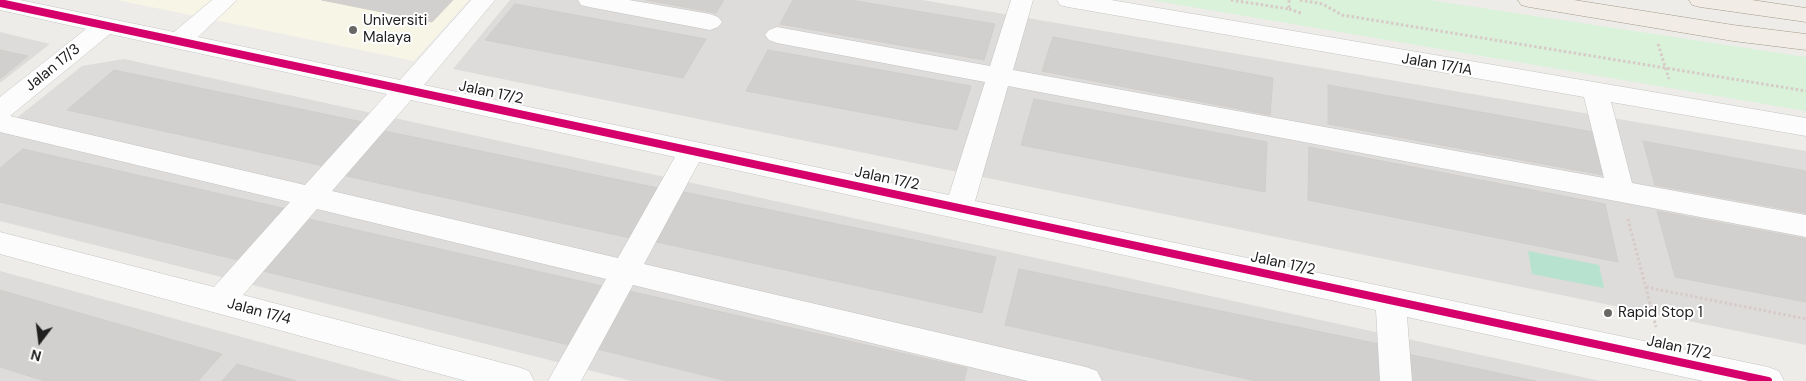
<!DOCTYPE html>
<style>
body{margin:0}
#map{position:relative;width:1806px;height:381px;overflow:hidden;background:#eeece9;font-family:"DM Sans",sans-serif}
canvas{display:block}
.north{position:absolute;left:15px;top:316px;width:50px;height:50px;-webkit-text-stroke:4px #fff;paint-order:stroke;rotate:195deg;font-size:14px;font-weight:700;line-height:20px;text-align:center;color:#202020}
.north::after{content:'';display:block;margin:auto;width:18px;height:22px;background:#202020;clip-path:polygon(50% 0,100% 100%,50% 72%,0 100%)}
</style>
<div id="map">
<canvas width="1806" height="381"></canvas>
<div class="north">N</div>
</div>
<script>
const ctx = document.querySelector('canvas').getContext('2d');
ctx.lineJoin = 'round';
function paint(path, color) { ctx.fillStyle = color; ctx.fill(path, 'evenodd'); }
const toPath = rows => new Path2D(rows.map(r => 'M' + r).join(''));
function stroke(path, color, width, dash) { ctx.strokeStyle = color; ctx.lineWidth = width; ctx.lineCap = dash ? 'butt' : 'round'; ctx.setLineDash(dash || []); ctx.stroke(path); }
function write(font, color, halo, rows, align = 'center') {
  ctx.font = font + ' "DM Sans",sans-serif'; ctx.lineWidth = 4; ctx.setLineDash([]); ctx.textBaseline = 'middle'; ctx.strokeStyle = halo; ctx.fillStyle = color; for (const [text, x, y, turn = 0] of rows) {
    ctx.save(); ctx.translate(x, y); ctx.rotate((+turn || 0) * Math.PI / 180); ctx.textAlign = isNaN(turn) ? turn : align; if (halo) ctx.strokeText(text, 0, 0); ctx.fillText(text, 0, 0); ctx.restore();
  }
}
paint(toPath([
 [510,0,922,0,1806,151,1806,345,453,69],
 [0,32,50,44,0,83],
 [124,59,1600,381,632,381,0,221,0,131,82,66],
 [0,271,403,381,0,381]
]), '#dddcda');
paint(toPath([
 [117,0,469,0,414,61]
]), '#f6f5e6');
paint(toPath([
 [1151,0,1429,0,1806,57,1806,111]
]), '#d9f2d9');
paint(toPath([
 [1528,251,1599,265,1604,288,1532,274]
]), '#b7e2d0');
const building = toPath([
 [322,0,453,0,432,22,322,0],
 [646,0,724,0,716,13,646,0],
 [793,0,850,0,995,24,984,60,780,24,793,0],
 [515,4,706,39,683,78,485,40,515,4],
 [1053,37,1273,78,1270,115,1042,71,1053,37],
 [0,50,28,56,0,79,0,50],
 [768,50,971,86,957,130,746,91,768,50],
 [114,70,367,123,328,167,67,110,114,70],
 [1328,85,1593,132,1603,175,1328,124,1328,85],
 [1034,99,1267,142,1265,192,1021,145,1034,99],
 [375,129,658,188,630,238,337,174,375,129],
 [1643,141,1806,171,1806,213,1655,185,1643,141],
 [1309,147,1605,204,1618,262,1308,200,1309,147],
 [23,149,291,210,246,262,0,202,0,168,23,149],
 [679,191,996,257,982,313,652,241,679,191],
 [1657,211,1806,239,1806,302,1675,277,1657,211],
 [300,217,602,286,569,345,255,269,300,217],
 [1019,269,1379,344,1381,381,1256,381,1005,325,1019,269],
 [0,290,222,354,198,381,45,381,0,367,0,290],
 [625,290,967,368,964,381,727,381,593,348,625,290],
 [1403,353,1536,381,1405,381,1403,353],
 [237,364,296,381,222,381,237,364]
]);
paint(building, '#d2d0ce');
stroke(building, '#d1ceca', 1);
const minor = toPath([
 [0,0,20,0,174,32,212,0,237,0,198,37,400,80,471,0,495,0,424,85,949,195,985,82,777,43,769,40,765,35,769,30,777,27,990,66,1011,0,1033,0,1013,70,1604,178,1584,97,1068,7,1060,5,1057,0,1111,0,1806,118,1806,136,1611,102,1632,183,1806,215,1806,237,1008,86,975,201,1768,367,1779,371,1784,381,1703,381,1407,317,1412,381,1380,381,1376,310,699,162,644,264,1086,367,1097,371,1102,381,1028,381,633,285,581,381,548,381,606,279,317,209,243,295,518,367,529,371,534,381,466,381,0,254,0,232,214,287,290,202,0,132,0,97,86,29,0,10,0,0],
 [110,34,387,94,305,185,10,116,110,34],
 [411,100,675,157,618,258,332,191,411,100],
 [578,0,629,0,710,14,718,17,722,22,718,27,710,30,589,7,581,5,578,0]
]);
const major = toPath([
 [1518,0,1574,0,1733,25,1806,34,1806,50,1733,41,1529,7,1521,5,1518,0],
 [1689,0,1752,0,1806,8,1806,22,1700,7,1692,5,1689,0]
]);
stroke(minor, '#c5c4c3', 1);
stroke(major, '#a39a87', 1);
stroke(toPath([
 [1231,0,1289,9,1289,0],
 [1300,0,1323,4,1342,15,1806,91],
 [1289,9,1301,13],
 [1658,44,1669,79],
 [1628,219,1656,327],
 [1646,287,1806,319]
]), '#d7cac8', 3, [2.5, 2.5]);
paint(minor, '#fcfcfc');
paint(major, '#f1ece6');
stroke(toPath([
 [0,3,1768,381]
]), '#d6006c', 8);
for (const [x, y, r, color] of [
 [353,30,5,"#686766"],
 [1608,313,5,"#686766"]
]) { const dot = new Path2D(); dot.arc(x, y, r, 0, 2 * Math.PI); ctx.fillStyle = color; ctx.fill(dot); stroke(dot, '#fff', 2); }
write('15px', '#202020', '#fff', [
 ["Universiti",363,21],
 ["Malaya",363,38],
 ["Rapid Stop 1",1618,313]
], 'left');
write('15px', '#202020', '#fff', [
 ["Jalan 17/1A",1437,65,10],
 ["Jalan 17/3",53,68,-39],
 ["Jalan 17/2",491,93,12],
 ["Jalan 17/2",887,179,12],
 ["Jalan 17/2",1283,264,12],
 ["Jalan 17/4",259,312,15],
 ["Jalan 17/2",1679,348,12]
]);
</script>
